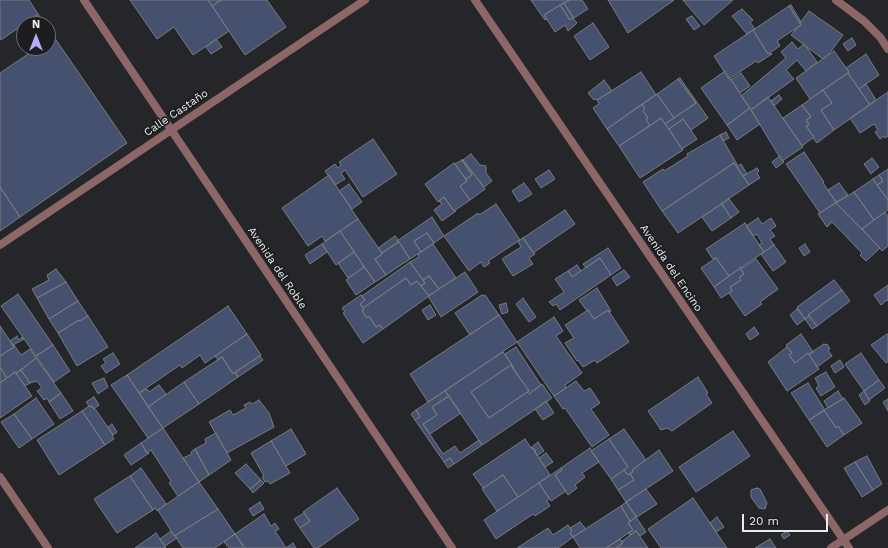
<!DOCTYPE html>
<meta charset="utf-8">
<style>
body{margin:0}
#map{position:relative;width:888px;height:548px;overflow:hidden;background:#252629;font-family:"Work Sans",sans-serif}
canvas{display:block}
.north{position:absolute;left:16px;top:16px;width:40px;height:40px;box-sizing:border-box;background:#1c1d1f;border:1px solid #6e6f71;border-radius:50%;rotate:0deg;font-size:11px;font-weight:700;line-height:16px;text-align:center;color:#eaebec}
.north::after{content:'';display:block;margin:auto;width:14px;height:18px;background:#b3adf9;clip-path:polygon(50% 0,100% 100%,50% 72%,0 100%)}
.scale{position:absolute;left:742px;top:514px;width:86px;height:18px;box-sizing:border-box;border:2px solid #eaebec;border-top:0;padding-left:5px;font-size:12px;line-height:14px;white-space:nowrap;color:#eaebec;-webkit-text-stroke:3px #1c1d1f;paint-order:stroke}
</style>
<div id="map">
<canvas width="888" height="548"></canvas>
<div class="north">N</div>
<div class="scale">20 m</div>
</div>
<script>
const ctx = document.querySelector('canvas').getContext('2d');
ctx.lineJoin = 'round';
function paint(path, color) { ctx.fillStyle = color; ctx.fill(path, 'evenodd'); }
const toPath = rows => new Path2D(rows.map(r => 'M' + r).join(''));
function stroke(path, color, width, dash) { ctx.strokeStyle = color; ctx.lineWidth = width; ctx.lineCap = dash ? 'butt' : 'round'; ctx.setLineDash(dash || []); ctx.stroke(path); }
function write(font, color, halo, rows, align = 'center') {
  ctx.font = font + ' "Work Sans",sans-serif'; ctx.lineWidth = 3.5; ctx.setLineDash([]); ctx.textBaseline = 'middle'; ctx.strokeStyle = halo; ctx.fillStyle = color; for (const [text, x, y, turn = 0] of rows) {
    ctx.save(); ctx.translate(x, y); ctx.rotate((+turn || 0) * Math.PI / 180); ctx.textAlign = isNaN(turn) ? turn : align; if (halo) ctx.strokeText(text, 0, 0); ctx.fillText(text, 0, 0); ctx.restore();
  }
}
const building = toPath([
 [0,0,29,0,38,14,1,40,0,37,0,0],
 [130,0,208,0,229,31,193,55,174,27,157,39,130,0],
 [208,0,221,0,212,6,208,0],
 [221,0,267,0,286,27,245,55,212,6,221,0],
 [531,0,568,0,569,1,564,3,544,15,547,19,545,20,531,0],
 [570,0,582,0,588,9,574,18,564,3,570,0],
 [608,0,674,0,628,33,608,0],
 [683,0,733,0,704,25,683,0],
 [564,3,573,18,570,20,560,5,564,3],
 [560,5,570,20,573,18,577,23,568,31,565,25,555,32,544,15,560,5],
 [791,5,801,22,800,23,789,6,791,5],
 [789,6,801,25,777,41,780,46,768,54,753,30,789,6],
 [742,9,753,20,750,22,755,29,747,34,732,16,742,9],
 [809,11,843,35,829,54,823,59,791,35,796,29,801,25,800,23,809,11],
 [38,14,45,24,24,24,24,35,19,27,38,14],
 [692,16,700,26,694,30,686,19,692,16],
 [593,23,609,47,590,60,574,36,593,23],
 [48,28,54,37,51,39,48,35,48,28],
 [753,30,768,54,771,53,772,54,758,63,756,61,729,79,714,56,753,30],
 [54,37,127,143,20,217,0,187,0,73,37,48,48,48,48,41,54,37],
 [852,38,856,45,848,51,843,44,852,38],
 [216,39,222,47,211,54,206,47,216,39],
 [792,42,798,49,804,44,805,45,817,62,806,71,797,60,786,70,794,79,751,110,741,96,786,58,781,52,792,42],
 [834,51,849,72,810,99,796,78,834,51],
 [866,54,879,75,859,89,848,73,849,72,846,68,866,54],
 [725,71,750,108,727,125,701,88,725,71],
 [641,72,656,95,607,129,593,108,599,104,597,100,641,72],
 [741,73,750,86,740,93,731,80,741,73],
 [848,73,870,105,834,130,821,110,832,103,823,90,848,73],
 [680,78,708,118,691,130,683,119,669,129,665,124,696,103,678,79,680,78],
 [678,79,696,103,674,118,657,94,678,79],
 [604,80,612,91,597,100,596,99,594,100,588,93,604,80],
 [866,84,876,100,870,105,859,89,866,84],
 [823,90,832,103,821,110,834,130,817,143,813,138,814,137,806,126,809,124,806,120,811,117,802,105,823,90],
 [888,92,888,136,885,138,884,136,880,139,875,132,878,130,874,124,860,133,850,118,888,92],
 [657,94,674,118,665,124,661,118,650,126,646,119,648,118,643,111,645,109,642,104,657,94],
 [779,95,782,99,774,106,771,101,779,95],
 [768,97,803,147,782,161,751,110,768,97],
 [642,104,645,109,643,111,648,118,646,119,650,126,619,146,607,129,642,104],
 [802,105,811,117,806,120,809,124,806,126,814,137,802,146,783,118,802,105],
 [750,108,760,124,737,140,727,125,750,108],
 [661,118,683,150,640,178,619,146,661,118],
 [683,119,697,139,682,149,669,129,683,119],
 [726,132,729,138,723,141,720,135,726,132],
 [720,135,738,166,741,164,747,174,743,176,734,163,662,211,643,182,663,169,664,171,688,156,687,154,720,135],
 [373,139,397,174,363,197,345,170,341,173,345,179,335,185,325,171,335,164,338,168,341,165,339,162,373,139],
 [804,152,824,182,823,183,836,202,820,213,786,164,804,152],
 [471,154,480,165,486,166,486,173,492,181,484,187,463,160,471,154],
 [780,156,784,162,776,168,772,162,780,156],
 [872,158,879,167,871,174,864,164,872,158],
 [462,160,472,175,466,179,455,164,462,160],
 [462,160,463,160,485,189,470,200,460,186,467,181,466,179,472,175,462,160],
 [454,163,467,181,460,186,470,200,454,211,444,197,438,202,425,184,454,163],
 [734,163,749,185,678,233,662,211,734,163],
 [757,168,759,171,757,173,760,178,749,185,743,176,757,168],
 [888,169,888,200,877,185,883,181,879,175,888,169],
 [549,170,555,179,541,188,535,179,549,170],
 [329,175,358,219,325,241,322,236,308,246,282,208,329,175],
 [879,175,883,181,877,185,873,179,879,175],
 [873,179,888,200,888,210,874,220,854,192,873,179],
 [524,183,532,194,519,202,512,191,524,183],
 [839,183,848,195,836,202,828,190,839,183],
 [349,184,362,202,352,209,339,191,349,184],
 [0,187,20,217,0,231,0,187],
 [854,192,874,220,862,229,836,203,854,192],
 [444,197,454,211,456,211,442,221,434,210,442,204,439,201,444,197],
 [729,199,739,212,731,218,722,204,729,199],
 [836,203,880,248,866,261,860,255,862,253,832,222,827,227,818,214,836,203],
 [496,204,520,240,488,261,490,263,484,267,481,262,469,271,444,236,478,213,479,215,496,204],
 [722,204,731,218,712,231,702,217,722,204],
 [565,210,575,224,533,253,523,238,565,210],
 [885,212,888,216,888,246,882,251,880,248,862,229,874,220,885,212],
 [432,217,444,236,434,243,427,233,414,241,421,252,410,259,399,242,398,242,397,241,432,217],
 [758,218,762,224,771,218,776,226,770,230,775,236,770,239,774,245,764,252,759,245,762,243,757,234,753,236,746,226,758,218],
 [358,219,382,253,381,254,381,255,375,259,386,275,375,282,340,231,358,219],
 [745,223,764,252,729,276,716,258,713,259,706,249,745,223],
 [340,231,354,252,336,265,322,244,340,231],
 [427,233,434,243,421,252,414,241,427,233],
 [395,236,398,240,397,241,398,242,382,253,378,248,395,236],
 [523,238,535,254,529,258,533,264,513,276,502,259,521,247,518,241,523,238],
 [399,242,410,259,386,275,375,259,381,255,382,253,399,242],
 [322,244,327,252,310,264,305,255,322,244],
 [433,244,456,278,439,289,429,276,423,280,410,262,419,257,418,254,433,244],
 [805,244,810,252,804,256,799,248,805,244],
 [774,245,786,262,773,271,761,254,774,245],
 [608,248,621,268,611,275,600,258,586,268,583,264,608,248],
 [354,252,364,267,348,278,338,263,354,252],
 [600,258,611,275,560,310,556,304,553,306,549,302,564,292,555,279,568,271,572,277,600,258],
 [716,258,729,276,714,287,701,268,716,258],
 [756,259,778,289,760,302,762,304,745,316,729,293,732,291,730,287,741,280,739,278,744,274,740,268,743,267,743,268,756,259],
 [410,262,425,283,421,286,417,281,411,285,406,278,363,308,360,304,365,300,362,296,410,262],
 [577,265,581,271,572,277,568,271,577,265],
 [364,267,375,282,356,295,346,280,364,267],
 [740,268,744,274,739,278,741,280,730,287,732,291,721,298,714,287,740,268],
 [56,269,66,282,37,298,32,289,49,280,47,275,56,269],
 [624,270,630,277,617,286,612,278,624,270],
 [465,272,478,292,441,317,428,296,465,272],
 [429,276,439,289,429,296,421,286,425,283,423,280,429,276],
 [406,278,411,285,417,281,429,296,383,329,380,325,376,327,369,316,367,318,362,311,364,310,363,308,406,278],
 [834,280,842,290,808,315,809,316,805,319,797,307,834,280],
 [66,282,78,301,49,319,37,298,66,282],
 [888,285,888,301,887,300,881,305,874,295,888,285],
 [597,288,611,311,609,312,608,310,594,319,588,310,587,311,579,300,597,288],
 [842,290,850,301,817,326,808,315,842,290],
 [18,294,53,345,36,356,1,306,18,294],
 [361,295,365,300,360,304,364,310,362,311,367,318,369,316,376,327,380,325,383,329,363,343,343,313,345,312,342,308,361,295],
 [482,295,483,296,485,295,499,315,470,335,455,313,482,295],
 [523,298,536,317,529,322,516,304,523,298],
 [78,301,88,316,80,321,79,320,58,333,49,319,78,301],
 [506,303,508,312,502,314,499,305,506,303],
 [430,305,436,315,428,320,422,310,430,305],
 [228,306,247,334,205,363,200,355,182,368,180,365,139,393,127,375,228,306],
 [797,309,805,319,797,325,790,315,797,309],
 [588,310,594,319,608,310,629,342,597,363,595,360,583,367,578,360,577,361,565,343,574,338,565,325,588,310],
 [499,315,517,342,428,402,410,374,499,315],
 [88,316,108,347,77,366,58,333,79,320,80,321,88,316],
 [809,316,817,326,812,329,805,319,809,316],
 [554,317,563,331,556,336,582,373,565,385,566,388,554,396,517,342,554,317],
 [0,326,14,347,0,356,0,326],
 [754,327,759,334,750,340,746,334,754,327],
 [247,334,261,355,233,374,222,357,218,360,215,356,247,334],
 [801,334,813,352,809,354,808,353,795,363,789,355,792,353,786,345,801,334],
 [887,334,888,335,888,362,886,363,871,345,887,334],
 [17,336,19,340,22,337,24,339,13,345,10,341,17,336],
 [824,344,825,345,827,344,830,349,828,350,832,356,817,367,809,354,824,344],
 [13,345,14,345,21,355,30,349,36,358,21,370,16,373,15,372,7,378,0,367,0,356,14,347,13,345],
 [53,345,70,371,54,382,36,356,53,345],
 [516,347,541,385,529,394,527,392,529,391,513,369,514,368,505,354,516,347],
 [787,347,792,353,789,355,795,363,808,353,819,369,787,391,768,362,787,347],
 [503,352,514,368,513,369,511,365,471,392,489,418,527,392,529,394,542,384,552,398,482,445,445,391,503,352],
 [113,353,120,364,106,373,101,366,106,363,103,359,113,353],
 [861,353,879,380,864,391,845,364,861,353],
 [260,356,263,360,238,377,235,372,260,356],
 [222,357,233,374,235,372,238,377,199,404,184,382,222,357],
 [36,358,61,393,49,402,47,398,44,400,37,391,42,388,37,381,30,383,21,370,36,358],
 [840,360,844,367,835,373,831,366,840,360],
 [511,365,529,391,489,418,471,392,511,365],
 [0,367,7,378,0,383,0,367],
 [21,370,30,383,25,386,16,373,21,370],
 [15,372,32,396,0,418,0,383,15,372],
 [826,372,835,387,821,396,816,388,819,386,815,378,826,372],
 [127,375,163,428,148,438,111,385,127,375],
 [698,377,708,393,706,394,712,403,672,431,667,428,661,430,648,411,698,377],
 [104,378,108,387,98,394,92,383,104,378],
 [879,380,885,388,869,400,864,391,879,380],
 [576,381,584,391,590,388,600,403,591,409,609,435,592,447,565,408,563,409,554,396,576,381],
 [184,382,199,404,163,428,148,407,184,382],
 [808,383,825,410,809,420,791,393,808,383],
 [159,385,166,394,148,407,139,393,147,389,149,392,159,385],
 [445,391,449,396,432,407,437,415,423,424,443,454,455,446,460,453,479,440,482,445,454,464,450,458,444,462,415,420,420,417,416,410,445,391],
 [838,391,843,399,828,408,824,401,838,391],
 [864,391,870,401,865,405,859,395,864,391],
 [61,393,73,411,60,419,49,402,61,393],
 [449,396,461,413,430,434,423,424,437,415,432,407,449,396],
 [94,397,99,405,94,409,92,406,90,407,86,402,94,397],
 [36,398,54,424,32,439,14,414,36,398],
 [844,398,862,423,844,435,838,426,836,428,824,410,844,398],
 [888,399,888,411,883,402,888,399],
 [259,400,269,413,274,427,227,453,209,422,230,410,233,415,246,408,244,405,250,402,252,404,259,400],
 [546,401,554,413,543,420,535,409,546,401],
 [89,406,90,407,92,406,95,410,96,410,113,435,112,436,114,439,105,445,82,411,89,406],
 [416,410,420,417,415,420,411,414,416,410],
 [824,410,836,428,838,426,844,435,827,447,809,420,824,410],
 [82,411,105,445,59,475,37,440,82,411],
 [14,414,32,439,19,448,1,422,14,414],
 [112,424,117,432,113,435,108,427,112,424],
 [163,428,199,482,178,496,169,483,171,481,151,450,147,453,141,443,163,428],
 [291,429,306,454,286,466,271,441,291,429],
 [624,429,646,460,632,470,633,472,628,475,624,470,628,467,609,439,624,429],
 [733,431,750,456,696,492,679,467,733,431],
 [216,433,231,460,209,475,195,449,206,443,205,439,216,433],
 [525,439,531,448,533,448,536,451,535,452,550,475,518,497,503,475,483,488,473,474,525,439],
 [609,439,628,467,611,479,591,451,609,439],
 [271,441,290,473,270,484,268,481,265,482,262,477,264,476,251,453,271,441],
 [538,442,544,451,537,456,533,448,531,448,538,442],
 [141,443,147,453,148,452,149,453,131,465,124,455,141,443],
 [590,448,599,462,582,473,585,477,575,485,577,488,568,495,555,475,562,470,561,468,590,448],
 [195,449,209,475,199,482,183,458,192,454,191,452,195,449],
 [659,450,673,471,626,502,618,490,634,480,630,474,633,472,632,470,659,450],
 [546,453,553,462,545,467,539,458,546,453],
 [867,456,882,484,873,490,855,462,867,456],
 [450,458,454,464,448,468,444,462,450,458],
 [855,462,873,490,862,497,844,468,855,462],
 [246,464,261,480,250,489,235,473,246,464],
 [141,468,166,504,157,511,155,508,153,510,130,476,141,468],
 [561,468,562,470,555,475,566,491,551,501,539,483,561,468],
 [624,470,628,475,630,473,634,480,618,490,611,479,624,470],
 [503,475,518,497,497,511,482,489,503,475],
 [130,476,153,510,117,533,94,499,130,476],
 [261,480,264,483,253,493,250,489,261,480],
 [199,482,218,509,174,536,158,510,199,482],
 [539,483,549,498,547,501,550,506,535,516,533,514,496,539,484,520,539,483],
 [337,488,359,519,318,548,314,548,300,528,310,521,303,512,337,488],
 [757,488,760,489,767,503,765,509,759,508,751,497,751,490,757,488],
 [646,489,657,504,637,517,626,502,646,489],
 [693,498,727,548,661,548,648,529,693,498],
 [260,502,264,509,253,516,249,509,260,502],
 [626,502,636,517,630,521,621,506,626,502],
 [621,506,630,521,628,523,633,530,606,548,580,548,573,537,621,506],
 [218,509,235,534,215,548,183,548,175,536,218,509],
 [304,513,310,521,300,528,294,519,304,513],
 [264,514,271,526,275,523,279,529,275,531,286,548,245,548,236,535,235,534,264,514],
 [636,517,646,532,640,536,636,531,630,535,628,533,633,530,628,523,636,517],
 [717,517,724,527,716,532,710,523,717,517],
 [580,522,586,529,573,537,570,533,572,531,570,528,580,522],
 [568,525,572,531,570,533,573,537,558,548,517,548,548,528,553,535,568,525],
 [171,531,177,538,165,546,160,539,171,531],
 [636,531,648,548,616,548,623,543,622,541,636,531],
 [787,531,790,535,784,539,781,535,787,531],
 [156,533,166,548,135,548,156,533],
 [235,534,244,548,229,548,224,542,235,534],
 [620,539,623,543,616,548,606,548,620,539],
 [770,539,776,548,755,548,770,539],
 [293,543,296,548,286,548,293,543]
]);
paint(building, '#45516e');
stroke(building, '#7a7b7e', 1);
stroke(toPath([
 [475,0,849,548],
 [836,0,864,21,880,37,888,49],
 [0,245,365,0],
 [0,477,48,548],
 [831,548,888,510]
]), '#8d6667', 8);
stroke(toPath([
 [84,0,452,548]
]), '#8d6667', 8);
write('11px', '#eaebec', '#1c1d1f', [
 ["Calle Castaño",176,113,-34],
 ["Avenida del Roble",277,268,56],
 ["Avenida del Encino",671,268,56]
]);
</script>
